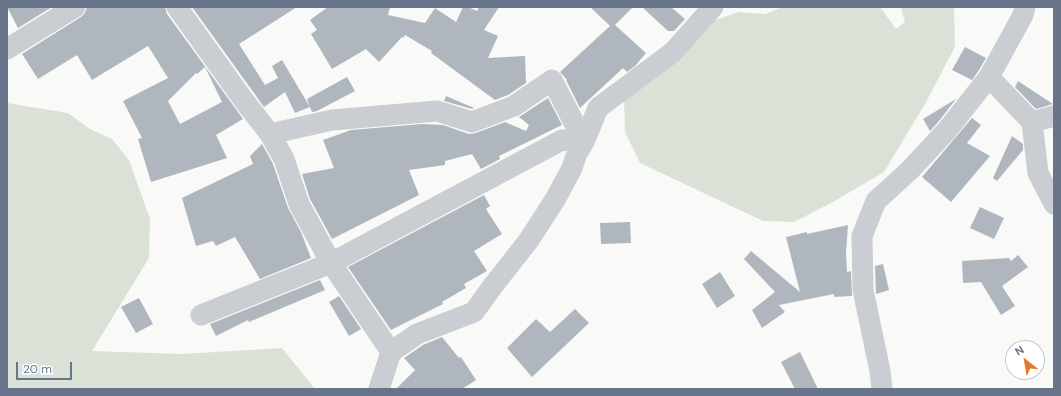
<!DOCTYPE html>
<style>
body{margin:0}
#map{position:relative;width:1061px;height:396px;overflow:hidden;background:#f9faf7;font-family:"DM Sans",sans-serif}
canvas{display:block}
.frame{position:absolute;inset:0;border:8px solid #687489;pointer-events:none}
.north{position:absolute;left:1005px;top:340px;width:40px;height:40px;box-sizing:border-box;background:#fff;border:1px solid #c3c7d0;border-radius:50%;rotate:329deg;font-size:11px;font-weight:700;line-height:16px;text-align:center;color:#687489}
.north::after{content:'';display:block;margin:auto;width:14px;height:18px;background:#e67a2b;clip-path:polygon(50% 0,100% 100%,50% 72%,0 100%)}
.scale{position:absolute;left:16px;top:362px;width:56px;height:18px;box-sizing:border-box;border:2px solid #687489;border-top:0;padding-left:5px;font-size:12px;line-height:14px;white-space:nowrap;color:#687489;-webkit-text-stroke:3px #fff;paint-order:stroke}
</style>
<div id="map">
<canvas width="1061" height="396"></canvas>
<div class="frame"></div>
<div class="north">N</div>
<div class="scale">20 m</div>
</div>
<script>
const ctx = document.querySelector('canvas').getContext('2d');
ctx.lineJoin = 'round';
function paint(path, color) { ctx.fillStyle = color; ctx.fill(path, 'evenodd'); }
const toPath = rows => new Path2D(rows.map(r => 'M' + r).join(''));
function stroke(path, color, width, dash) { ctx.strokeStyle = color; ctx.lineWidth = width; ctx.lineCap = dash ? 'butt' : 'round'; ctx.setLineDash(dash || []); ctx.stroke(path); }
paint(toPath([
 [783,7,880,7,896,29,905,22,901,7,954,7,955,47,925,104,884,172,833,202,794,222,763,221,640,163,625,132,624,99,700,25,739,12,765,14],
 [7,103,68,113,90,129,112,139,129,160,150,219,149,258,92,351,182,354,282,348,315,389,7,389]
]), '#dae2d8');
paint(toPath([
 [7,7,52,7,18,28],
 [87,7,165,7,167,14,243,119,216,135,227,158,151,182,138,139,142,138,123,101,168,78,148,46,92,80,77,55,38,79,22,54,81,17,85,13],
 [205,67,222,102,180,124,168,101,196,73,197,74],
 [192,7,297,7,239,44,265,85,278,78,272,66,282,60,310,107,295,113,285,92,264,107],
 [328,7,390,7,388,15,425,23,435,8,456,22,463,7,468,7,477,11,479,7,499,7,484,30,498,36,488,58,525,56,526,83,508,95,495,100,431,53,432,51,405,35,403,38,402,37,379,62,366,49,332,69,311,34,317,30,310,20],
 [590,7,633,7,615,25,646,53,635,66,627,72,623,68,580,108,566,80,567,80,560,72,610,26],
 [642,7,671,7,685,19,674,31,668,31],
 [965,47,986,58,979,70,972,80,952,70],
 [347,77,355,91,317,111,312,112,307,99],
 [1018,81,1053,104,1036,109,1015,87],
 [446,96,474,108,472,109,444,101],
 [548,98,562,125,499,156,500,159,481,169,472,154,445,161,445,165,409,170,419,195,332,239,310,199,302,174,334,168,323,140,351,130,422,124,443,125,469,134,476,133,505,122,526,131,529,125,519,117],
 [956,99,939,121,930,131,923,119],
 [972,118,981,125,967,143,990,156,951,202,922,177],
 [1012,136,1023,144,1023,150,997,181,993,178],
 [262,144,273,164,288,208,301,232,311,258,260,279,235,237,216,246,213,241,196,246,182,198,253,164,250,156],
 [484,195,490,206,486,209,502,234,474,251,487,271,464,284,466,288,442,302,443,304,391,330,348,267],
 [980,207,1004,218,994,239,970,228],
 [630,222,631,243,601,244,600,223],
 [848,225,846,253,847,272,851,271,852,296,834,297,834,294,779,305,785,312,762,328,752,310,775,292,744,259,751,251,800,292,786,237,807,232,807,234],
 [1018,255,1028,267,1002,286,1015,306,1001,315,981,282,963,283,962,261,1009,258,1011,261],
 [883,264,889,290,876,294,875,266],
 [720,272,735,296,717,308,702,284],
 [320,280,325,290,249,322,248,320,216,336,210,324],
 [339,296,361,329,349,336,329,302],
 [139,298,153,324,136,333,121,307],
 [575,309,589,323,532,377,507,348,536,319,550,332],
 [442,337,459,358,461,357,476,380,462,389,396,389,415,370,404,358,423,345],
 [800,352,818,389,795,389,781,362]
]), '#b0b6be');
stroke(toPath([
 [177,7,245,102,270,134,284,159,299,204,331,263,391,352],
 [7,49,75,7],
 [989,77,1032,122,1038,173,1054,204],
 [1032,122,1054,116],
 [270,134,332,120,437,111,472,122,514,106,552,80,584,142,577,153,572,168,556,198,529,240,492,287,474,312,417,334,391,352,379,389],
 [201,315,331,263,562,140,584,142,598,108,673,52,713,7],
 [882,389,880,371,863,290,862,236,876,201,910,170,948,129,989,77,1023,15,1025,7]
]), '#cacdd1', 21);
</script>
